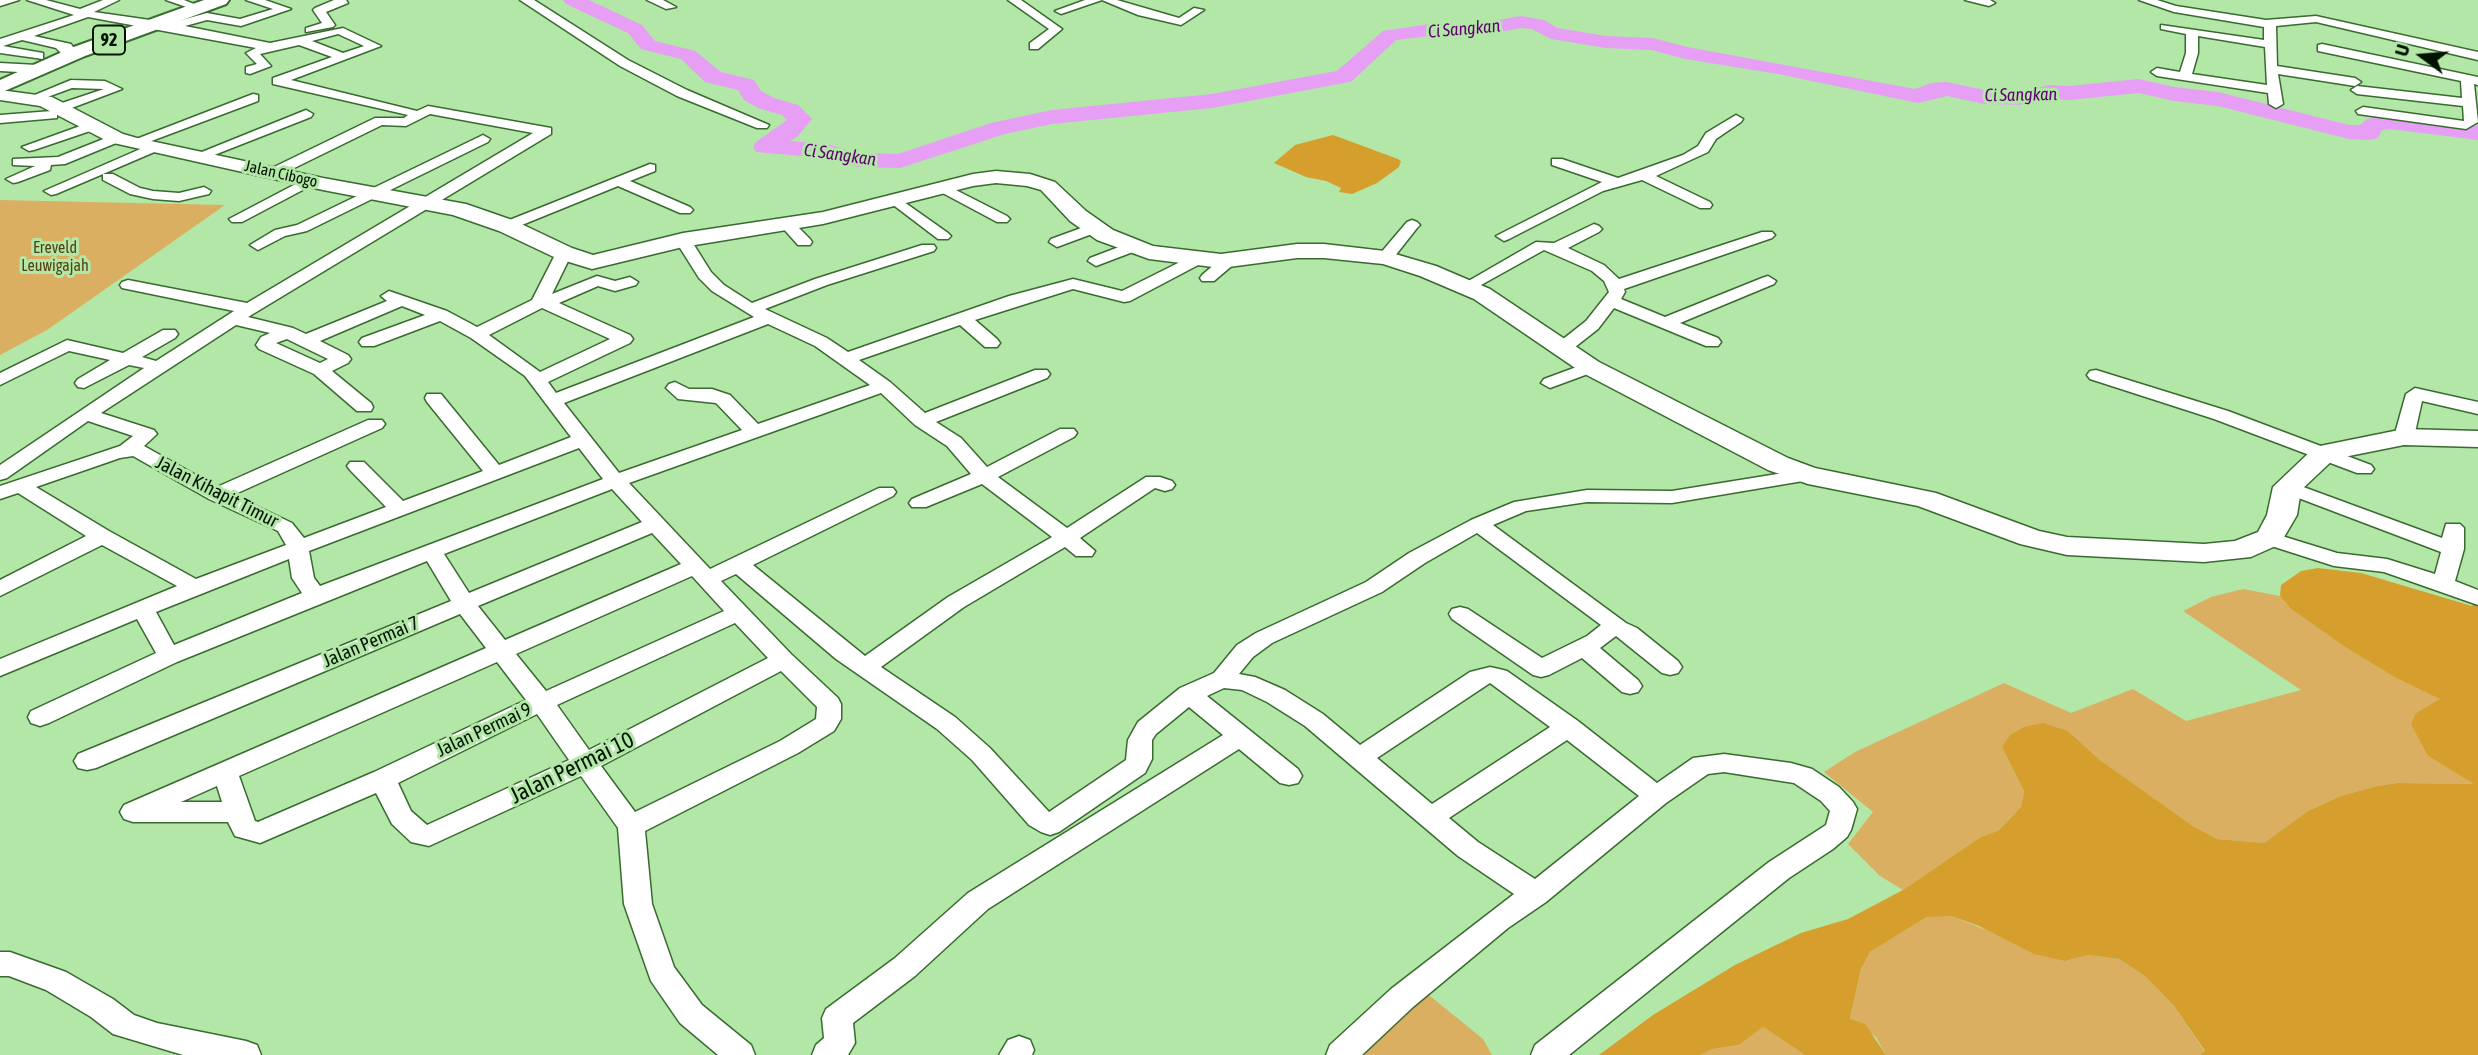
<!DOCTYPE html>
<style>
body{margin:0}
#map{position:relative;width:2478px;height:1055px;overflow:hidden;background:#b2e7a7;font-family:"Asap Condensed",sans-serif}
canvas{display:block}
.north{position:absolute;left:2387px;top:21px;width:70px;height:70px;-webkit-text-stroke:5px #b2e7a7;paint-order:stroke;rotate:286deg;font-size:19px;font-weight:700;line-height:28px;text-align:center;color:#021300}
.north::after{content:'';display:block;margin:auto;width:24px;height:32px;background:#021300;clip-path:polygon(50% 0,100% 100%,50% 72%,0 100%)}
</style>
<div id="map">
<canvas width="2478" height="1055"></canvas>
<div class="north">U</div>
</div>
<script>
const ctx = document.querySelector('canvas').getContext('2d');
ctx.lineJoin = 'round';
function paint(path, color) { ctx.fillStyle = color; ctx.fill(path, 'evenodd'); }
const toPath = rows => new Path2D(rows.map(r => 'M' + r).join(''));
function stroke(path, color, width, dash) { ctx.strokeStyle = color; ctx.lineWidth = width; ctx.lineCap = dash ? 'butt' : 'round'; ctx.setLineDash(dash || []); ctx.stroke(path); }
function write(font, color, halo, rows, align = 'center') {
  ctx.font = font + ' "Asap Condensed",sans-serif'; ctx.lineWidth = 6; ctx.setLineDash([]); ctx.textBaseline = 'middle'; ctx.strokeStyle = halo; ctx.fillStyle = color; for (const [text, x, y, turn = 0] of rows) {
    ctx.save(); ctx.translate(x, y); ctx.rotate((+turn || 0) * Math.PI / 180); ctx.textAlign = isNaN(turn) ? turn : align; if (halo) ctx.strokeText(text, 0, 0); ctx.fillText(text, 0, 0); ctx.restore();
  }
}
paint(toPath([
 [0,200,225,205,47,330,0,355],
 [2243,589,2280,596,2291,609,2345,647,2394,677,2441,699,2416,713,2428,756,2475,784,2397,783,2377,786,2341,796,2308,811,2264,843,2217,839,2193,826,2100,760,2068,731,2002,747,2024,791,2021,807,1999,830,1979,838,1903,890,1880,876,1848,844,1873,812,1824,772,1855,752,2004,683,2071,713,2133,689,2186,721,2301,690,2183,611,2211,597],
 [1926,916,1951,916,2065,961,2089,955,2119,959,2145,976,2174,1006,2205,1052,2200,1055,1886,1055,1876,1037,1850,1020,1861,969,1870,952],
 [1425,992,1483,1039,1492,1055,1356,1055],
 [1763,1027,1805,1055,1700,1055,1713,1049,1739,1045]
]), '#dbaf62');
paint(toPath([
 [1333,135,1398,159,1401,161,1399,167,1377,183,1352,194,1339,192,1341,188,1326,181,1306,177,1274,163,1295,145],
 [2318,568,2361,573,2472,606,2478,598,2478,1055,2200,1055,2205,1051,2174,1006,2145,976,2119,959,2089,955,2065,961,2034,954,1979,926,1951,916,1926,917,1870,952,1861,969,1850,1019,1865,1024,1886,1055,1805,1055,1763,1027,1739,1045,1713,1049,1700,1055,1599,1055,1653,1015,1735,965,1801,933,1848,919,1903,890,1979,838,1999,830,2021,807,2024,791,2002,747,2010,735,2024,727,2043,723,2068,731,2100,760,2193,826,2217,839,2264,843,2308,811,2341,796,2377,786,2397,783,2474,784,2428,756,2411,724,2416,713,2440,699,2394,677,2345,647,2291,609,2280,596,2281,585,2301,571]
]), '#d69e2c');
paint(toPath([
 [563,0,589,0,642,25,655,41,695,51,721,72,754,80,761,91,774,98,798,105,812,119,798,136,790,141,827,144,859,153,898,154,991,123,1052,110,1212,94,1337,71,1383,31,1430,24,1479,24,1521,16,1544,20,1557,28,1606,36,1653,38,1687,47,1915,89,1931,83,1947,82,1984,90,2028,91,2049,85,2069,86,2139,79,2174,87,2218,92,2349,125,2360,125,2367,119,2390,115,2478,126,2478,140,2390,129,2382,130,2378,138,2370,140,2349,139,2218,106,2174,101,2139,93,2069,100,2050,99,2029,105,1984,104,1947,96,1918,103,1778,74,1685,59,1652,50,1606,48,1551,39,1532,29,1521,28,1479,36,1430,36,1396,40,1352,81,1344,83,1212,108,1052,124,1005,134,900,168,858,167,825,158,756,152,753,147,756,142,787,120,782,115,758,108,744,100,738,90,705,82,681,59,641,49,628,33,566,4,563,0]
]), '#e69ff5');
const street = toPath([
 [0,0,19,0,0,6,0,0],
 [27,0,46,0,80,9,103,0,119,0,94,12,171,23,207,13,240,19,273,9,246,0,265,0,291,9,241,26,207,20,185,26,270,43,343,28,381,46,291,80,417,111,428,106,551,128,551,134,248,317,293,328,306,334,387,301,381,296,389,291,447,311,477,327,532,300,556,253,564,248,572,253,552,294,597,276,615,281,630,277,638,282,636,285,615,291,598,286,559,303,630,335,633,339,630,343,548,382,556,393,754,317,712,291,699,278,675,240,683,235,689,237,711,272,724,285,752,303,815,279,922,245,934,245,936,248,934,251,827,285,765,309,827,338,848,352,1009,296,1073,279,1122,291,1190,257,1202,257,1204,260,1202,263,1130,301,1124,302,1073,289,975,320,997,339,1000,343,997,347,985,347,960,325,859,360,890,382,925,413,1035,370,1047,370,1050,374,1047,378,936,422,961,438,987,467,1060,429,1074,429,1077,433,1074,437,998,477,1067,528,1146,477,1160,477,1172,481,1175,485,1172,489,1165,491,1155,488,1080,538,1095,551,1092,556,1076,556,1065,547,964,607,881,667,955,717,990,748,1049,812,1126,760,1128,740,1138,722,1180,688,1214,673,1237,645,1256,633,1366,582,1409,553,1471,520,1514,502,1587,490,1672,491,1808,469,1815,471,1818,475,1815,479,1672,503,1587,502,1526,511,1493,525,1626,623,1637,628,1678,661,1682,667,1678,673,1670,675,1662,673,1616,636,1600,648,1638,680,1642,686,1638,692,1630,694,1622,692,1582,658,1549,675,1541,677,1533,675,1452,619,1449,614,1452,609,1460,607,1468,609,1542,658,1587,636,1601,625,1477,533,1425,563,1382,592,1272,643,1253,657,1239,674,1255,677,1285,690,1323,714,1360,745,1470,672,1490,667,1499,669,1507,671,1578,721,1657,783,1693,758,1724,754,1791,763,1812,769,1839,787,1853,802,1857,809,1851,830,1847,837,1833,849,1789,878,1569,1055,1531,1055,1535,1045,1769,862,1826,825,1830,811,1821,801,1794,783,1724,772,1708,774,1666,803,1546,902,1508,928,1413,1007,1362,1055,1326,1055,1330,1045,1391,989,1514,894,1458,856,1305,726,1267,702,1242,690,1224,688,1207,696,1298,769,1302,776,1298,783,1289,785,1280,783,1239,749,988,909,915,976,853,1023,855,1043,848,1055,812,1055,816,1045,824,1038,822,1018,826,1009,895,958,968,893,1223,735,1189,707,1156,734,1152,740,1152,759,1145,773,1059,832,1050,835,1041,832,1029,825,972,760,937,729,836,659,736,574,721,581,791,654,838,698,841,704,841,719,834,731,798,753,645,831,652,904,674,967,702,1005,751,1045,755,1055,718,1055,680,1023,651,981,624,904,618,828,581,776,429,846,411,842,392,824,376,793,260,843,235,836,228,822,133,822,124,819,120,812,124,805,486,648,460,614,96,768,87,770,78,768,74,761,78,754,451,601,427,561,177,662,49,723,40,726,31,723,28,717,31,711,156,653,137,619,0,676,0,659,177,586,102,545,0,596,0,580,86,536,18,493,0,499,0,486,120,446,133,436,88,421,7,478,0,480,0,465,144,368,129,365,84,388,78,387,75,383,78,379,110,360,69,351,0,385,0,373,67,340,123,353,163,330,175,330,178,334,175,338,142,357,156,361,234,311,122,288,120,285,122,282,128,280,247,303,533,133,430,114,406,126,382,125,280,175,270,175,270,169,375,118,404,118,408,115,273,84,273,78,332,57,299,45,260,54,271,66,250,74,246,73,246,67,257,64,246,53,256,48,88,17,34,36,71,44,73,47,82,49,82,55,61,53,56,48,22,40,3,46,43,53,43,59,0,53,0,39,74,15,27,0],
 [338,34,364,46,343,53,312,41,338,34],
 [402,306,425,315,362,338,359,342,362,346,374,346,440,321,471,338,525,376,571,437,499,465,441,394,427,394,425,398,427,402,483,471,403,501,364,462,350,462,347,466,350,470,386,507,304,538,292,523,233,495,382,428,385,424,382,420,368,420,217,487,144,446,157,434,154,430,101,413,236,325,270,333,261,337,256,345,259,349,314,374,357,411,371,411,373,407,371,403,332,371,348,363,351,359,348,355,320,341,402,306],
 [542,308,610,339,540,372,489,335,542,308],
 [768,324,815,346,870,385,758,424,730,395,712,389,689,389,675,382,669,384,666,388,678,399,716,403,742,430,619,473,564,403,768,324],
 [287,339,299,345,328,359,320,363,276,343,287,339],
 [881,393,915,425,947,446,971,474,912,499,909,503,912,507,926,507,982,484,1052,537,948,597,865,656,753,565,893,496,896,492,893,488,879,488,710,569,629,483,881,393],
 [579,448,603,479,320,586,314,578,309,551,579,448],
 [133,456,209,499,278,531,286,545,196,579,109,531,36,487,120,458,133,456],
 [612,489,642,522,469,593,444,554,612,489],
 [652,533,681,564,505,640,478,606,652,533],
 [289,559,292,578,302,593,174,645,156,612,289,559],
 [692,576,724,611,546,691,516,654,692,576],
 [735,623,768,658,589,750,557,705,735,623],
 [497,662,526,700,374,772,258,822,255,821,239,776,497,662],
 [781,671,817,707,816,719,780,741,635,812,601,766,781,671],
 [1490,683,1550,727,1432,804,1377,758,1490,683],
 [537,714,569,760,427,825,411,811,398,783,537,714],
 [1567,740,1639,796,1535,879,1478,842,1449,818,1567,740],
 [217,786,222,802,181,802,217,786],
 [166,0,184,0,204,8,198,11,166,0],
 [334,0,346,0,348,3,326,12,335,25,333,27,306,32,306,28,322,23,313,10,315,8,334,0],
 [520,0,534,0,628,60,687,90,769,125,767,128,757,128,677,96,620,66,520,0],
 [647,0,663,0,676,7,666,9,647,0],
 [1008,0,1021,0,1062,29,1038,49,1030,49,1030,43,1049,29,1008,0],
 [1085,0,1117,0,1179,18,1194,8,1204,10,1181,25,1138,15,1102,0,1061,14,1055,11,1085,0],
 [1965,0,1990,0,1995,3,1989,6,1965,0],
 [2139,0,2157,0,2176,6,2266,20,2316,16,2478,52,2478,60,2316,22,2276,26,2277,66,2355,78,2361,82,2355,86,2278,74,2283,104,2276,108,2269,104,2268,93,2157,76,2151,72,2157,68,2180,72,2186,53,2186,34,2161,29,2161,25,2264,40,2264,27,2174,12,2139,0],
 [2198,36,2265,47,2267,85,2192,74,2198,53,2198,36],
 [2322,44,2478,77,2478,85,2474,84,2478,122,2466,129,2358,114,2356,111,2363,107,2464,121,2463,106,2357,94,2351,90,2357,86,2462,98,2461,81,2318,51,2318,45,2322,44],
 [0,63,37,65,43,69,37,73,0,71,0,63],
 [71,80,105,81,122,89,61,112,56,111,56,105,104,89,72,88,31,103,25,99,71,80],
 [253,94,258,95,258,101,138,146,133,147,126,143,253,94],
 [306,110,313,114,311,117,204,159,194,159,192,156,306,110],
 [52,111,57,112,57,118,0,123,0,115,52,111],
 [1736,115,1743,119,1741,122,1716,139,1708,152,1656,176,1710,202,1712,205,1710,208,1700,208,1642,180,1603,191,1509,239,1504,241,1496,236,1602,182,1552,165,1552,159,1562,159,1618,178,1683,155,1698,146,1706,133,1736,115],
 [94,121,101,125,99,128,34,150,29,151,22,147,94,121],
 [116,134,121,135,121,141,65,164,51,165,50,170,18,182,13,183,6,179,35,166,13,165,13,159,58,157,116,134],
 [483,135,490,139,488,142,307,231,285,236,258,250,250,245,275,230,297,225,483,135],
 [154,143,159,144,159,150,103,174,113,174,140,188,153,191,179,193,204,187,211,191,209,194,179,201,153,199,130,194,103,180,103,174,56,194,51,195,44,191,154,143],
 [650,164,655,165,655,171,630,181,690,207,693,210,690,213,680,213,618,186,512,229,502,229,499,226,502,223,650,164],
 [309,177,316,181,314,184,242,222,232,222,229,219,309,177],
 [942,183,1007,216,1010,219,1007,222,997,222,937,190,935,187,937,184,942,183],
 [897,197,948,233,951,236,948,239,938,239,892,204,890,201,892,198,897,197],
 [786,218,791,220,810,239,812,242,810,245,798,245,781,226,778,223,781,220,786,218],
 [1412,220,1417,222,1420,225,1417,228,1391,261,1379,261,1377,258,1379,255,1407,222,1412,220],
 [1095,223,1100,225,1103,228,1100,231,1057,247,1049,242,1051,239,1095,223],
 [1594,224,1599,226,1602,229,1599,232,1568,248,1604,265,1619,279,1762,232,1772,232,1775,235,1772,238,1624,289,1625,292,1621,299,1665,317,1762,278,1768,276,1776,281,1774,284,1680,323,1718,338,1721,342,1718,346,1706,346,1614,308,1598,329,1570,351,1564,352,1558,351,1555,347,1558,343,1586,321,1609,292,1604,281,1592,271,1544,250,1472,290,1460,290,1458,287,1536,242,1554,243,1594,224],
 [1132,242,1140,247,1138,250,1096,266,1088,261,1090,258,1132,242],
 [1228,256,1236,261,1234,264,1214,281,1202,281,1200,278,1202,275,1222,258,1228,256],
 [1590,362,1599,367,1596,371,1550,388,1541,383,1544,379,1590,362],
 [2096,370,2228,411,2371,465,2374,469,2371,473,2357,473,2214,419,2090,379,2087,375,2090,371,2096,370],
 [2415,388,2478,402,2478,414,2422,401,2414,437,2411,441,2397,441,2394,437,2406,394,2415,388],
 [2287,481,2442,538,2446,524,2460,524,2464,528,2464,549,2455,581,2478,590,2478,605,2384,572,2334,566,2262,543,2258,538,2262,533,2269,532,2337,553,2387,559,2435,574,2441,552,2280,491,2277,487,2280,483,2287,481],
 [0,952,10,952,66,972,113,999,134,1015,157,1023,246,1041,257,1045,261,1055,183,1055,113,1034,91,1017,46,990,9,976,0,976,0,952],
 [1019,1036,1030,1040,1034,1050,1032,1055,999,1055,1008,1040,1019,1036]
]);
const secondary = toPath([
 [0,90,52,97,123,134,137,138,323,178,466,204,515,221,572,248,593,255,683,233,823,212,973,174,996,171,1030,174,1055,182,1086,211,1113,230,1153,246,1221,254,1297,244,1324,244,1385,251,1436,266,1490,289,1599,362,1788,458,1815,468,1936,493,2039,531,2067,537,2204,544,2235,541,2258,532,2267,515,2273,487,2315,447,2404,429,2478,431,2478,447,2404,445,2334,459,2301,490,2297,515,2280,544,2251,557,2204,562,2067,555,2020,544,1918,506,1808,484,1768,470,1581,372,1474,299,1420,276,1383,264,1324,258,1297,258,1221,268,1149,259,1097,240,1070,221,1041,190,1027,186,996,183,973,186,823,224,683,247,592,269,556,258,499,231,453,215,323,190,109,142,40,106,0,100,0,90]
]);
const primary = toPath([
 [204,0,229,0,226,4,85,56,0,93,0,80,71,48,204,0]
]);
stroke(street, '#396a30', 3);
stroke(secondary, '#396a30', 3);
stroke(primary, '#396a30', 4);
paint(street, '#fff');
paint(secondary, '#fff');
paint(primary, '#fff');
write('16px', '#021300', '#b2e7a7', [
 ["Jalan Cibogo",281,174,13]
]);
write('16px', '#553e11', '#b2e7a7', [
 ["Ereveld",55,248],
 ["Leuwigajah",55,266]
]);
write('italic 18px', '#5f0170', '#b2e7a7', [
 ["Ci Sangkan",1464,29,-5],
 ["Ci Sangkan",2021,95,-1],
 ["Ci Sangkan",840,155,8]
]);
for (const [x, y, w] of [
 [109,40,32]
]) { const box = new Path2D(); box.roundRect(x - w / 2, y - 14.5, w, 29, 5); ctx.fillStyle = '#b2e7a7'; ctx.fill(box); stroke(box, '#021300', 2); }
write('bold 18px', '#021300', null, [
 ["92",109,40]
]);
write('19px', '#021300', '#b2e7a7', [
 ["Jalan Kihapit Timur",217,492,27],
 ["Jalan Permai 7",371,642,-23],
 ["Jalan Permai 9",484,730,-25]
]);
write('23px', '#021300', '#b2e7a7', [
 ["Jalan Permai 10",572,768,-26]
]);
</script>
